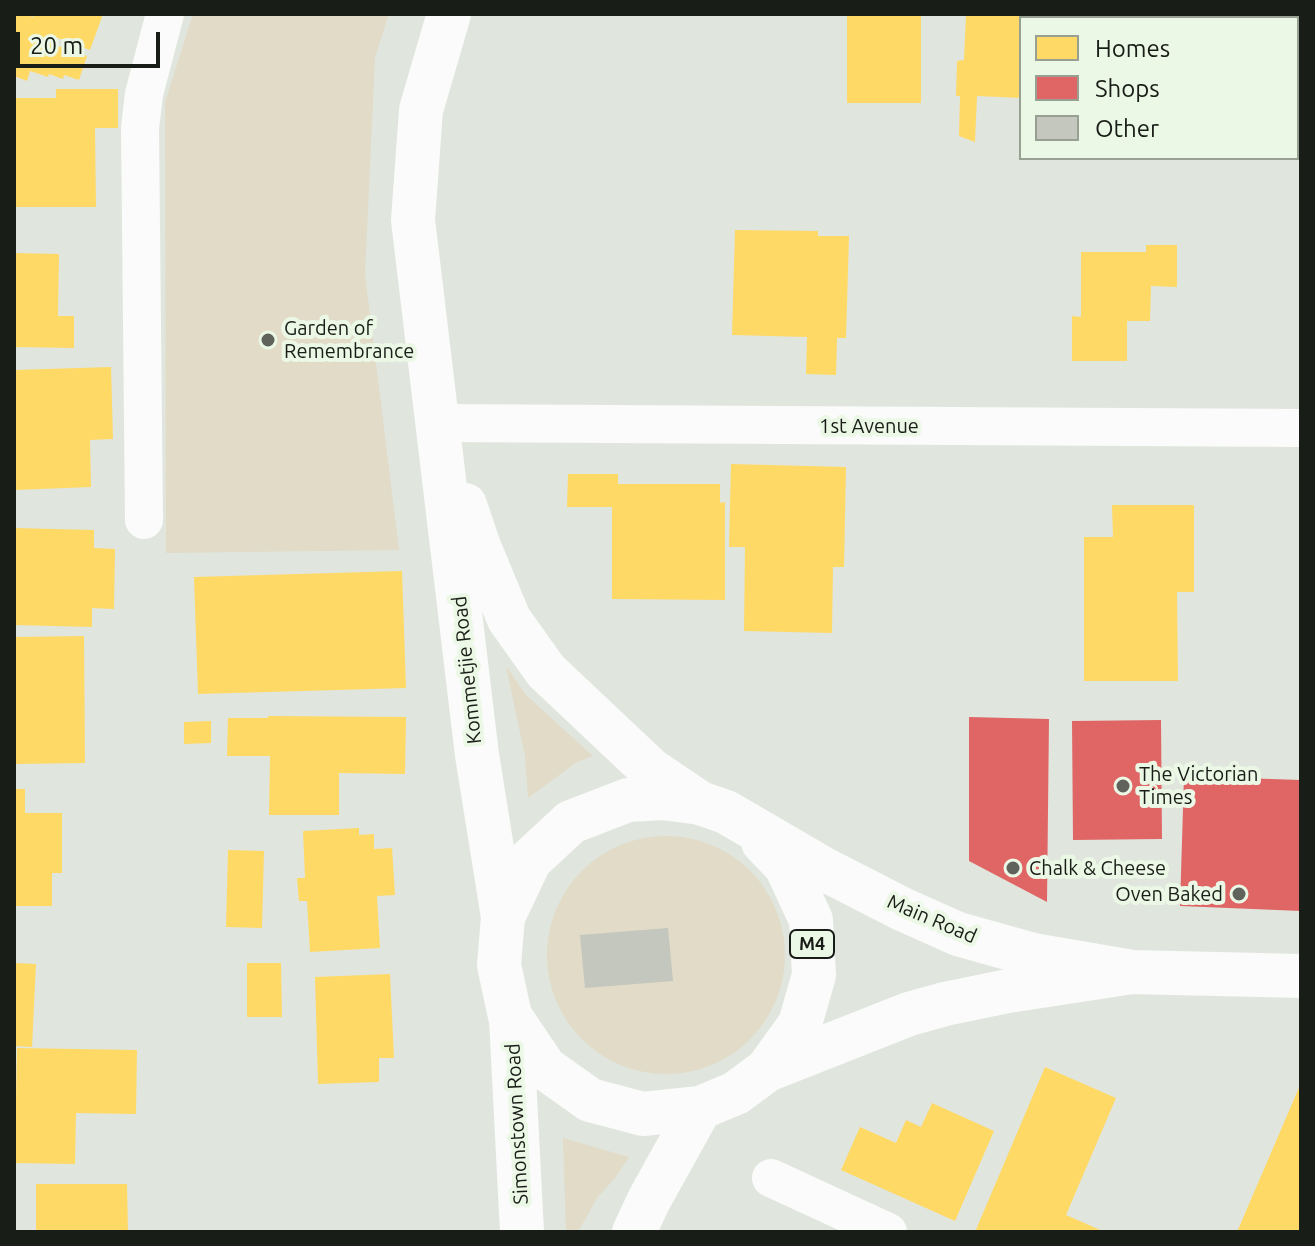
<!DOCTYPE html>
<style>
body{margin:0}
#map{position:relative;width:1315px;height:1246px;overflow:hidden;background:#e0e6dd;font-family:Ubuntu,sans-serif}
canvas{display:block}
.frame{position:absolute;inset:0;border:16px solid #191d17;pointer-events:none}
.legend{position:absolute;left:1019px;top:16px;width:280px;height:144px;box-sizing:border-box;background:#ecf8e6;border:2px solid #98a093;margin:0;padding:10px 14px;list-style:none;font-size:24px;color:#191d17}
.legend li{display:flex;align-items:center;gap:16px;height:40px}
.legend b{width:40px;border:2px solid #98a093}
.scale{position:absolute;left:16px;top:32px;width:144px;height:36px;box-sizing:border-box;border:4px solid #191d17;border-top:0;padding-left:10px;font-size:24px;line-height:28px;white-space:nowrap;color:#191d17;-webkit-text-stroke:6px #ecf8e6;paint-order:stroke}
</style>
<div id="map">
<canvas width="1315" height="1246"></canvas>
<div class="frame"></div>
<ul class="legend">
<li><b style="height:22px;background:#ffd966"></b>Homes</li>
<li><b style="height:22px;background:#e06666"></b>Shops</li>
<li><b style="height:22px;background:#c4c7bd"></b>Other</li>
</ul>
<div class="scale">20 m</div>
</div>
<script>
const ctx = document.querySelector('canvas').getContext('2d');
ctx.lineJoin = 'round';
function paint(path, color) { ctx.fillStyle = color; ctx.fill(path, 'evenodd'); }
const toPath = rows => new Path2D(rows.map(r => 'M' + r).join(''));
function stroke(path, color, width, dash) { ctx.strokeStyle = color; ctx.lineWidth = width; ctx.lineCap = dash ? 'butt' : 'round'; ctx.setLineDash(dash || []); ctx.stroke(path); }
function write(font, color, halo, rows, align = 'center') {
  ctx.font = font + ' Ubuntu,sans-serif'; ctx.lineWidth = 8; ctx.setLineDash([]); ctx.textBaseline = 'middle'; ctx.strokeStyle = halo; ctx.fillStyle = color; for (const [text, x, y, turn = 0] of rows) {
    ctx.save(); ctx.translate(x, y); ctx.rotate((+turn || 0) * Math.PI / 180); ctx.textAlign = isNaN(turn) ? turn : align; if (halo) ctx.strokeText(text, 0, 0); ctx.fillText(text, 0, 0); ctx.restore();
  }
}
paint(toPath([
 [193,14,389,14,375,57,365,274,399,550,166,553,165,102],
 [506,666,526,695,593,756,577,762,528,798,525,756],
 '547 955a119 119 0 1 1 238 0a119 119 0 1 1-238 0Z',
 [563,1138,629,1157,615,1178,597,1198,578,1232,566,1232]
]), '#e1dbc8');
paint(toPath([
 [14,14,25,14,33,17,35,14,103,14,90,50,55,37,52,44,87,56,79,80,64,75,63,79,49,74,48,77,30,71,27,81,14,76],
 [847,14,921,14,921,103,847,103],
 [966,14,1040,14,1040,18,1021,18,1021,98,977,96,975,142,959,136,960,96,956,96,957,61,964,60],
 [1080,14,1173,14,1173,18,1080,18],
 [1192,14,1284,14,1284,18,1192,18],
 [56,89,118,89,118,128,95,128,96,207,14,207,14,98,56,98],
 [1297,111,1301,111,1301,157,1297,157],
 [735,230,818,231,818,236,849,236,846,338,837,338,836,375,806,374,807,337,732,335],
 [1146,245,1177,245,1177,287,1151,286,1150,321,1127,321,1127,361,1072,361,1072,316,1081,317,1081,252,1146,252],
 [14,253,59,254,58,316,74,316,74,348,14,347],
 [111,367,113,439,90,440,91,487,14,490,14,370],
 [731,464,846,467,844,567,833,567,832,633,744,631,745,547,729,547],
 [568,474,618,474,618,484,720,484,720,503,725,502,725,600,612,599,612,507,567,507],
 [1112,505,1194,505,1194,592,1177,592,1178,681,1084,681,1084,537,1113,537],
 [14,528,94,530,94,548,115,549,114,609,92,608,92,627,14,625],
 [402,571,406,688,198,694,194,577],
 [84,636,85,763,14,764,14,637],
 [268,716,406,717,405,774,339,773,339,815,269,815,270,756,227,756,228,718,268,718],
 [211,721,211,743,184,744,184,722],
 [14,789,25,789,25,813,62,813,62,873,52,873,52,906,14,906],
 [359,828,359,835,374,834,374,849,392,848,395,895,377,896,380,948,310,952,307,901,299,901,297,878,305,878,303,831],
 [228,850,264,851,262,928,226,927],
 [14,963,36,964,32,1047,14,1046],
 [247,963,281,963,282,1017,247,1017],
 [390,974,394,1058,379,1058,379,1082,318,1084,315,977],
 [17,1048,137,1050,136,1114,76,1113,75,1164,14,1163,14,1099,16,1099],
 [1045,1067,1116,1098,1066,1215,1105,1232,975,1232],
 [1301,1083,1301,1232,1237,1232],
 [932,1103,994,1131,955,1221,841,1170,860,1127,896,1143,906,1120,921,1127],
 [36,1184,127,1184,128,1232,36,1232]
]), '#ffd966');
paint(toPath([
 [969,717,1049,719,1047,902,969,861],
 [1161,720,1162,839,1073,840,1072,721],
 [1184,776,1301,780,1301,911,1180,906]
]), '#e06666');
paint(toPath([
 [668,928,673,981,585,988,580,935]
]), '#c4c7bd');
stroke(toPath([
 [436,423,1301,428],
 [144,520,140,128,144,94,165,14],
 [771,1178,888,1232]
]), '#fafbfa', 38);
stroke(toPath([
 [449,14,421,110,413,220,477,755,503,917],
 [465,505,478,544,509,619,546,671,651,770,700,803]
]), '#fafbfa', 44);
stroke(toPath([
 [763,842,786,866,811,920,814,975,800,1024,767,1070],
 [1132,972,1008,991,945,1004,909,1014,767,1070,736,1093,700,1108,643,1114,590,1100,545,1068,510,1016,499,965,503,917,530,860,571,822,628,800,663,798,700,803,726,812,822,868,902,909,958,934,1033,955,1132,972,1301,976],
 [511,1019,522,1232],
 [634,1232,649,1200,700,1108]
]), '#fafbfa', 44);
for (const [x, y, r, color] of [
 [268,340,8,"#5f635c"],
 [1123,786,8,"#5f635c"],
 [1013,868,8,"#5f635c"],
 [1239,894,8,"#5f635c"]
]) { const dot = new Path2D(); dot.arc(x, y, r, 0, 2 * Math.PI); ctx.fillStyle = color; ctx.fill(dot); stroke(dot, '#ecf8e6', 3); }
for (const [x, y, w] of [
 [812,944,44]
]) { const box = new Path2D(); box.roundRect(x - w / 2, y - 14, w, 28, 6); ctx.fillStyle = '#ecf8e6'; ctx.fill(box); stroke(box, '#191d17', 2); }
write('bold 18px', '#191d17', null, [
 ["M4",812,944]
]);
write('20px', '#191d17', '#ecf8e6', [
 ["Garden of",284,328],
 ["Remembrance",284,351],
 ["The Victorian",1139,774],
 ["Times",1139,797],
 ["Chalk & Cheese",1029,868],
 ["Oven Baked",1223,894,"right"]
], 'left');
write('20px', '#191d17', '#ecf8e6', [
 ["1st Avenue",869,426],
 ["Kommetjie Road",467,670,-96],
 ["Main Road",932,919,23],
 ["Simonstown Road",517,1124,-93]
]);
</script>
